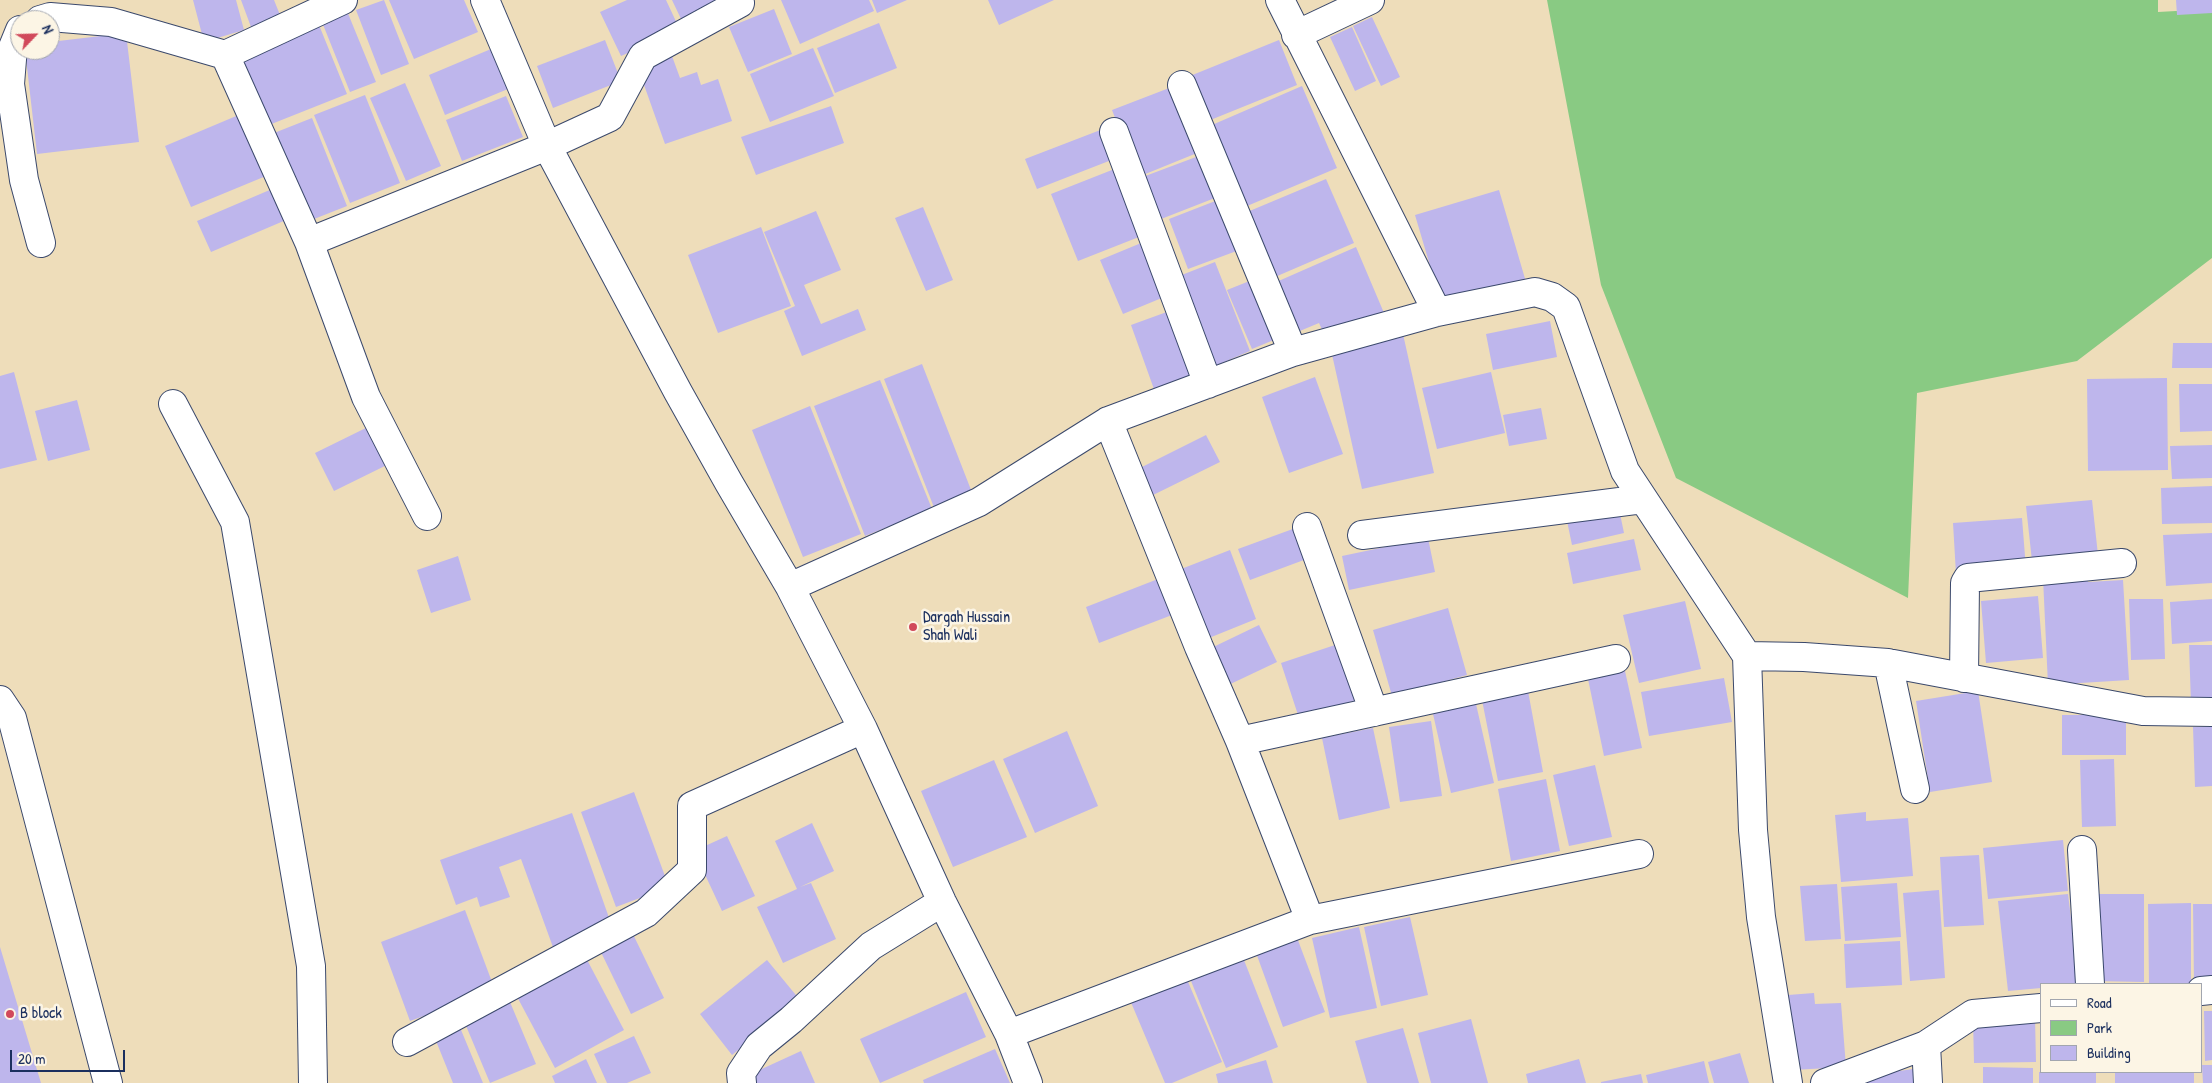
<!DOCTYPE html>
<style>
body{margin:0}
#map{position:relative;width:2212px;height:1083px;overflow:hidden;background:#eeddba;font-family:"Patrick Hand",sans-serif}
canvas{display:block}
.legend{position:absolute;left:2040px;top:983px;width:162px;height:90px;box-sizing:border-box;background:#fcf5e5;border:1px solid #a2a6af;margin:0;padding:6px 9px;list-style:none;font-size:15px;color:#1b2f5e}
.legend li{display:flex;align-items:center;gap:10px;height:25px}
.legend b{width:25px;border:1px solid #a2a6af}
.north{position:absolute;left:10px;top:10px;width:50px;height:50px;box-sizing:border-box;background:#fcf5e5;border:1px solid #a2a6af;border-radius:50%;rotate:66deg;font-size:14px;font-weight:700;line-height:20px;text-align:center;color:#1b2f5e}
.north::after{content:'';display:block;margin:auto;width:18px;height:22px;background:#d1495b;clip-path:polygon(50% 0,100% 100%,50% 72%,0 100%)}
.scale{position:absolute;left:10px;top:1050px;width:115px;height:22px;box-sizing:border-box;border:2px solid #1b2f5e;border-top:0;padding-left:6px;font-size:15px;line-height:18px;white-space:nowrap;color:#1b2f5e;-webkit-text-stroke:4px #fcf5e5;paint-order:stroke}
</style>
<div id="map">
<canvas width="2212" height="1083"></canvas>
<ul class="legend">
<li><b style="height:6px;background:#fff"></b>Road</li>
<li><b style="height:14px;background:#89ca83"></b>Park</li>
<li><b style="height:14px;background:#beb6ec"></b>Building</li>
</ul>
<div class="north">N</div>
<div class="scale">20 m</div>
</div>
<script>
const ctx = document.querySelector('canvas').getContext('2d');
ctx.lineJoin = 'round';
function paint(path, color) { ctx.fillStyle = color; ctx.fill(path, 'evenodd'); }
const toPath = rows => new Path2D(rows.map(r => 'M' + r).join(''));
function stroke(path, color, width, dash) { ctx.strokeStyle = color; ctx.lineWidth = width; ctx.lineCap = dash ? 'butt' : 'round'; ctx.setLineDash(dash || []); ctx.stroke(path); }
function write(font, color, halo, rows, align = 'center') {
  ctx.font = font + ' "Patrick Hand",sans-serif'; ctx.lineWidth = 5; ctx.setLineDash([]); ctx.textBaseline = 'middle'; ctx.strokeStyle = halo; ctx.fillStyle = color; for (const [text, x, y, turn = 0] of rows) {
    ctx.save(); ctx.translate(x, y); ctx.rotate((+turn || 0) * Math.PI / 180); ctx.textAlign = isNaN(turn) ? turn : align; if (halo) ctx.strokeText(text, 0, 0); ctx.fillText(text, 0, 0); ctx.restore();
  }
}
paint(toPath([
 [1547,0,2158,0,2158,12,2212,9,2212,258,2077,361,1917,393,1908,598,1676,478,1601,285]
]), '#89ca83');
paint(toPath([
 [193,0,236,0,244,30,204,42],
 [241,0,274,0,280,15,251,27],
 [384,0,409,64,381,75,356,10],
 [389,0,464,0,478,32,414,59],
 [627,0,666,0,680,30,621,56,600,12],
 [672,0,726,0,682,21],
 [781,0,869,0,874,11,800,44],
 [872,0,907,0,877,13],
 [988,0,1054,0,999,25],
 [2176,0,2212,0,2212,13,2177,15],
 [774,9,792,54,748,72,729,27],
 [347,11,376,82,350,92,322,22],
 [1372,17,1400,77,1381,86,1353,26],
 [879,23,897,68,835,93,817,48],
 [319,25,347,94,269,125,241,56],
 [1352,27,1376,81,1355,91,1330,37],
 [126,33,139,142,37,154,25,50,50,50,50,42],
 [605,40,621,81,553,108,537,66],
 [1279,40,1297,85,1203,123,1185,78],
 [813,48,834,96,770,122,750,74],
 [491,49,508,89,445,115,429,75],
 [672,56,680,78,697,72,701,85,718,79,732,121,665,144,638,68],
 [405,83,441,166,406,181,370,98],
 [1177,85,1202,151,1138,177,1112,110],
 [1302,86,1337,168,1240,209,1205,128],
 [365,95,400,183,350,203,314,115],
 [506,96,523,137,462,161,446,120],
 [831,106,844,143,756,175,741,137],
 [241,114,266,176,191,207,165,146],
 [312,118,347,206,304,223,269,135],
 [1103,129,1114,159,1037,189,1025,159],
 [1204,154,1220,196,1156,221,1140,178],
 [1117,168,1144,235,1078,261,1051,194],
 [1326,179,1354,243,1268,280,1240,215],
 [272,189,286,220,211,252,197,221],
 [1499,190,1526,282,1442,306,1415,215],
 [1223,198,1242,249,1188,269,1169,219],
 [923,207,953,280,926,291,895,218],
 [816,211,841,270,804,285,821,324,858,309,866,330,802,356,784,311,795,306,764,232],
 [761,227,791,306,718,333,688,255],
 [1146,241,1169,295,1123,314,1100,260],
 [1356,247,1384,313,1326,338,1319,323,1295,333,1274,283],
 [1215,262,1250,351,1210,368,1174,278],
 [1257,278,1281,337,1252,349,1227,290],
 [1175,309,1199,376,1155,392,1131,325],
 [1550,321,1557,357,1493,370,1486,334],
 [1403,334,1434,473,1362,489,1331,350],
 [2173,343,2212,343,2212,368,2172,368],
 [922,364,973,495,935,510,884,379],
 [14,372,37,460,0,469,0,376],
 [1491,372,1505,433,1437,449,1422,388],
 [1315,377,1343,454,1289,473,1262,397],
 [2167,378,2168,470,2088,471,2087,379],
 [880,380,932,509,865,536,814,406],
 [2179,384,2212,384,2212,431,2180,432],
 [77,400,90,450,48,461,35,411],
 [810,406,861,534,803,557,752,430],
 [1541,408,1547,439,1509,446,1503,415],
 [376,423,395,461,334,491,315,453],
 [1206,435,1220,462,1145,499,1132,472],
 [2212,445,2212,478,2172,479,2170,446],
 [2212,486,2212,523,2162,524,2161,488],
 [2092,500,2098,555,2032,561,2026,506],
 [1619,509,1624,533,1572,545,1567,521],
 [2022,518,2026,569,1956,574,1953,523],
 [1301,526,1312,557,1250,580,1238,549],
 [2212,533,2212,583,2166,586,2163,535],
 [1428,538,1435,572,1349,590,1342,556],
 [1634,539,1641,570,1573,584,1567,553],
 [1230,550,1256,619,1204,640,1176,571],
 [458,556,471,600,431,613,417,570],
 [2087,576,2088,582,2123,580,2129,680,2048,685,2043,578],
 [1158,579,1172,615,1099,643,1086,607],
 [2038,596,2043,658,1986,663,1981,601],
 [2129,599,2163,599,2165,659,2131,660],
 [2212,599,2212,641,2172,644,2170,602],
 [1685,601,1701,669,1639,683,1623,615],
 [1448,608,1467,675,1392,696,1373,630],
 [1259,625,1277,662,1222,688,1205,651],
 [1341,643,1359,699,1299,718,1281,663],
 [2189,645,2212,645,2212,704,2191,704],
 [1625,671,1642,748,1604,756,1588,679],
 [1724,678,1732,722,1649,736,1641,692],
 [1528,691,1543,772,1498,781,1482,700],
 [1978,691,1992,782,1930,792,1916,701],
 [1476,704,1494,783,1451,793,1433,714],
 [2062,715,2126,715,2126,755,2062,755],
 [1431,721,1442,796,1400,802,1389,727],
 [2193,727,2212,727,2212,786,2195,787],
 [1373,728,1390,808,1339,820,1322,738],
 [1067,731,1098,806,1035,833,1003,759],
 [2114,759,2116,826,2082,827,2080,760],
 [994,760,1027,837,953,867,921,791],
 [1595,765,1612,837,1569,846,1553,775],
 [1546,779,1560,851,1511,861,1498,789],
 [634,792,669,887,616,907,581,812],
 [1866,812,1866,821,1908,818,1913,876,1841,882,1835,815],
 [572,813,613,929,554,950,521,859,499,867,510,897,480,907,477,897,456,905,440,860],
 [812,823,834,871,800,887,811,883,836,939,783,963,757,907,797,889,775,841],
 [727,836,755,896,722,911,694,851],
 [2063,840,2068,891,1988,899,1983,848],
 [1979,855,1984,925,1944,927,1940,857],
 [1897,883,1901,937,1845,941,1841,887],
 [1837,884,1841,939,1805,941,1800,886],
 [1939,890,1945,978,1910,981,1903,893],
 [2068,894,2079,984,2041,984,2041,988,2008,991,1998,901],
 [2094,894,2144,894,2144,982,2094,981],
 [2191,903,2191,983,2149,983,2148,904],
 [2193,904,2212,904,2212,984,2194,984],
 [465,910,495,990,410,1021,381,942],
 [1410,917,1428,995,1381,1006,1364,927],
 [629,926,664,998,631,1014,596,942],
 [1359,927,1377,1008,1330,1018,1312,938],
 [1296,935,1325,1012,1283,1027,1255,950],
 [1900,941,1902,985,1846,988,1844,944],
 [0,948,0,947,41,1083,0,1083],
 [584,954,624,1030,555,1068,514,991],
 [1242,955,1278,1047,1226,1068,1189,976],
 [767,960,800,1000,732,1055,700,1014],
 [1186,977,1222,1062,1172,1083,1165,1083,1130,1000],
 [966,992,986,1037,880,1083,860,1039],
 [1814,993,1815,1004,1841,1003,1846,1067,1793,1070,1788,995],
 [510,1002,536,1064,490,1083,464,1021],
 [2204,1011,2212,1011,2212,1060,2205,1061],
 [2035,1018,2036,1062,1974,1063,1973,1019],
 [1471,1019,1488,1083,1431,1083,1418,1033],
 [459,1025,483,1083,453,1083,434,1036],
 [1403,1028,1419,1083,1367,1083,1355,1041],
 [634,1036,651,1073,627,1083,607,1083,594,1054],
 [995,1049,1010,1083,924,1083,923,1080],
 [801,1051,815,1083,757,1083,753,1073],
 [1740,1053,1749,1083,1714,1083,1708,1062],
 [586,1059,597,1083,555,1083,552,1076],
 [1579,1059,1586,1083,1528,1083,1526,1074],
 [1266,1060,1273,1083,1218,1083,1216,1074],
 [1704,1061,1709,1083,1648,1083,1646,1075],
 [2202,1065,2212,1065,2212,1083,2203,1083],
 [1983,1067,2033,1068,2033,1083,1983,1083],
 [1913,1069,1915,1083,1852,1083,1851,1078],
 [2039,1072,2096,1072,2096,1083,2039,1083],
 [2115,1072,2194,1072,2194,1083,2115,1083],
 [1641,1074,1643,1083,1601,1083,1601,1082]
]), '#beb6ec');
const street = toPath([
 [485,0,547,146,678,392,729,483,790,587,863,729,942,902,1009,1034,1028,1083],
 [1280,0,1437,312],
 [40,20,50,17,111,22,225,55,343,0],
 [20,30,13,47,10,84,24,180,41,243],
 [1296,35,1370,0],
 [225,55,309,242,366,397,427,516],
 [1182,85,1293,352,1437,312,1535,292,1552,297,1566,307,1625,471,1747,656,1804,657,1888,663,2143,711,2212,712],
 [1114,132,1208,384],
 [309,242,547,146,610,117,643,56,740,3],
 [173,404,235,522,311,966,313,1083],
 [1108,421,1199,647,1240,741,1310,920,1639,854],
 [1307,527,1374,712],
 [1362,535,1643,499],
 [790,587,979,502,1108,421,1293,352],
 [1747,656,1753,830,1761,917,1788,1083],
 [1888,663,1915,789],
 [1964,678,1965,583,1968,578,2122,563],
 [0,700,12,718,108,1083],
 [1240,741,1616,659],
 [2082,850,2090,984],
 [2201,991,2212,990],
 [1009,1034,1310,920],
 [407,1042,646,913,692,870,692,806,863,729],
 [1926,1045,1928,1083],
 [742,1083,741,1073,759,1046,791,1020,871,946,942,902],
 [1825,1083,1926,1045,1973,1014,2041,1008]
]);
stroke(street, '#3b496c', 30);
stroke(street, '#fff', 28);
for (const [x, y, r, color] of [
 [913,627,5,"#d1495b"],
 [10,1014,5,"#d1495b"]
]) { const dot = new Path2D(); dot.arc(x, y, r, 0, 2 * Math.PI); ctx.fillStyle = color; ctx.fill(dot); stroke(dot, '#fcf5e5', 2); }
write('16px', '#1b2f5e', '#fcf5e5', [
 ["Dargah Hussain",923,618],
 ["Shah Wali",923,636],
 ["B block",20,1014]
], 'left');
</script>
